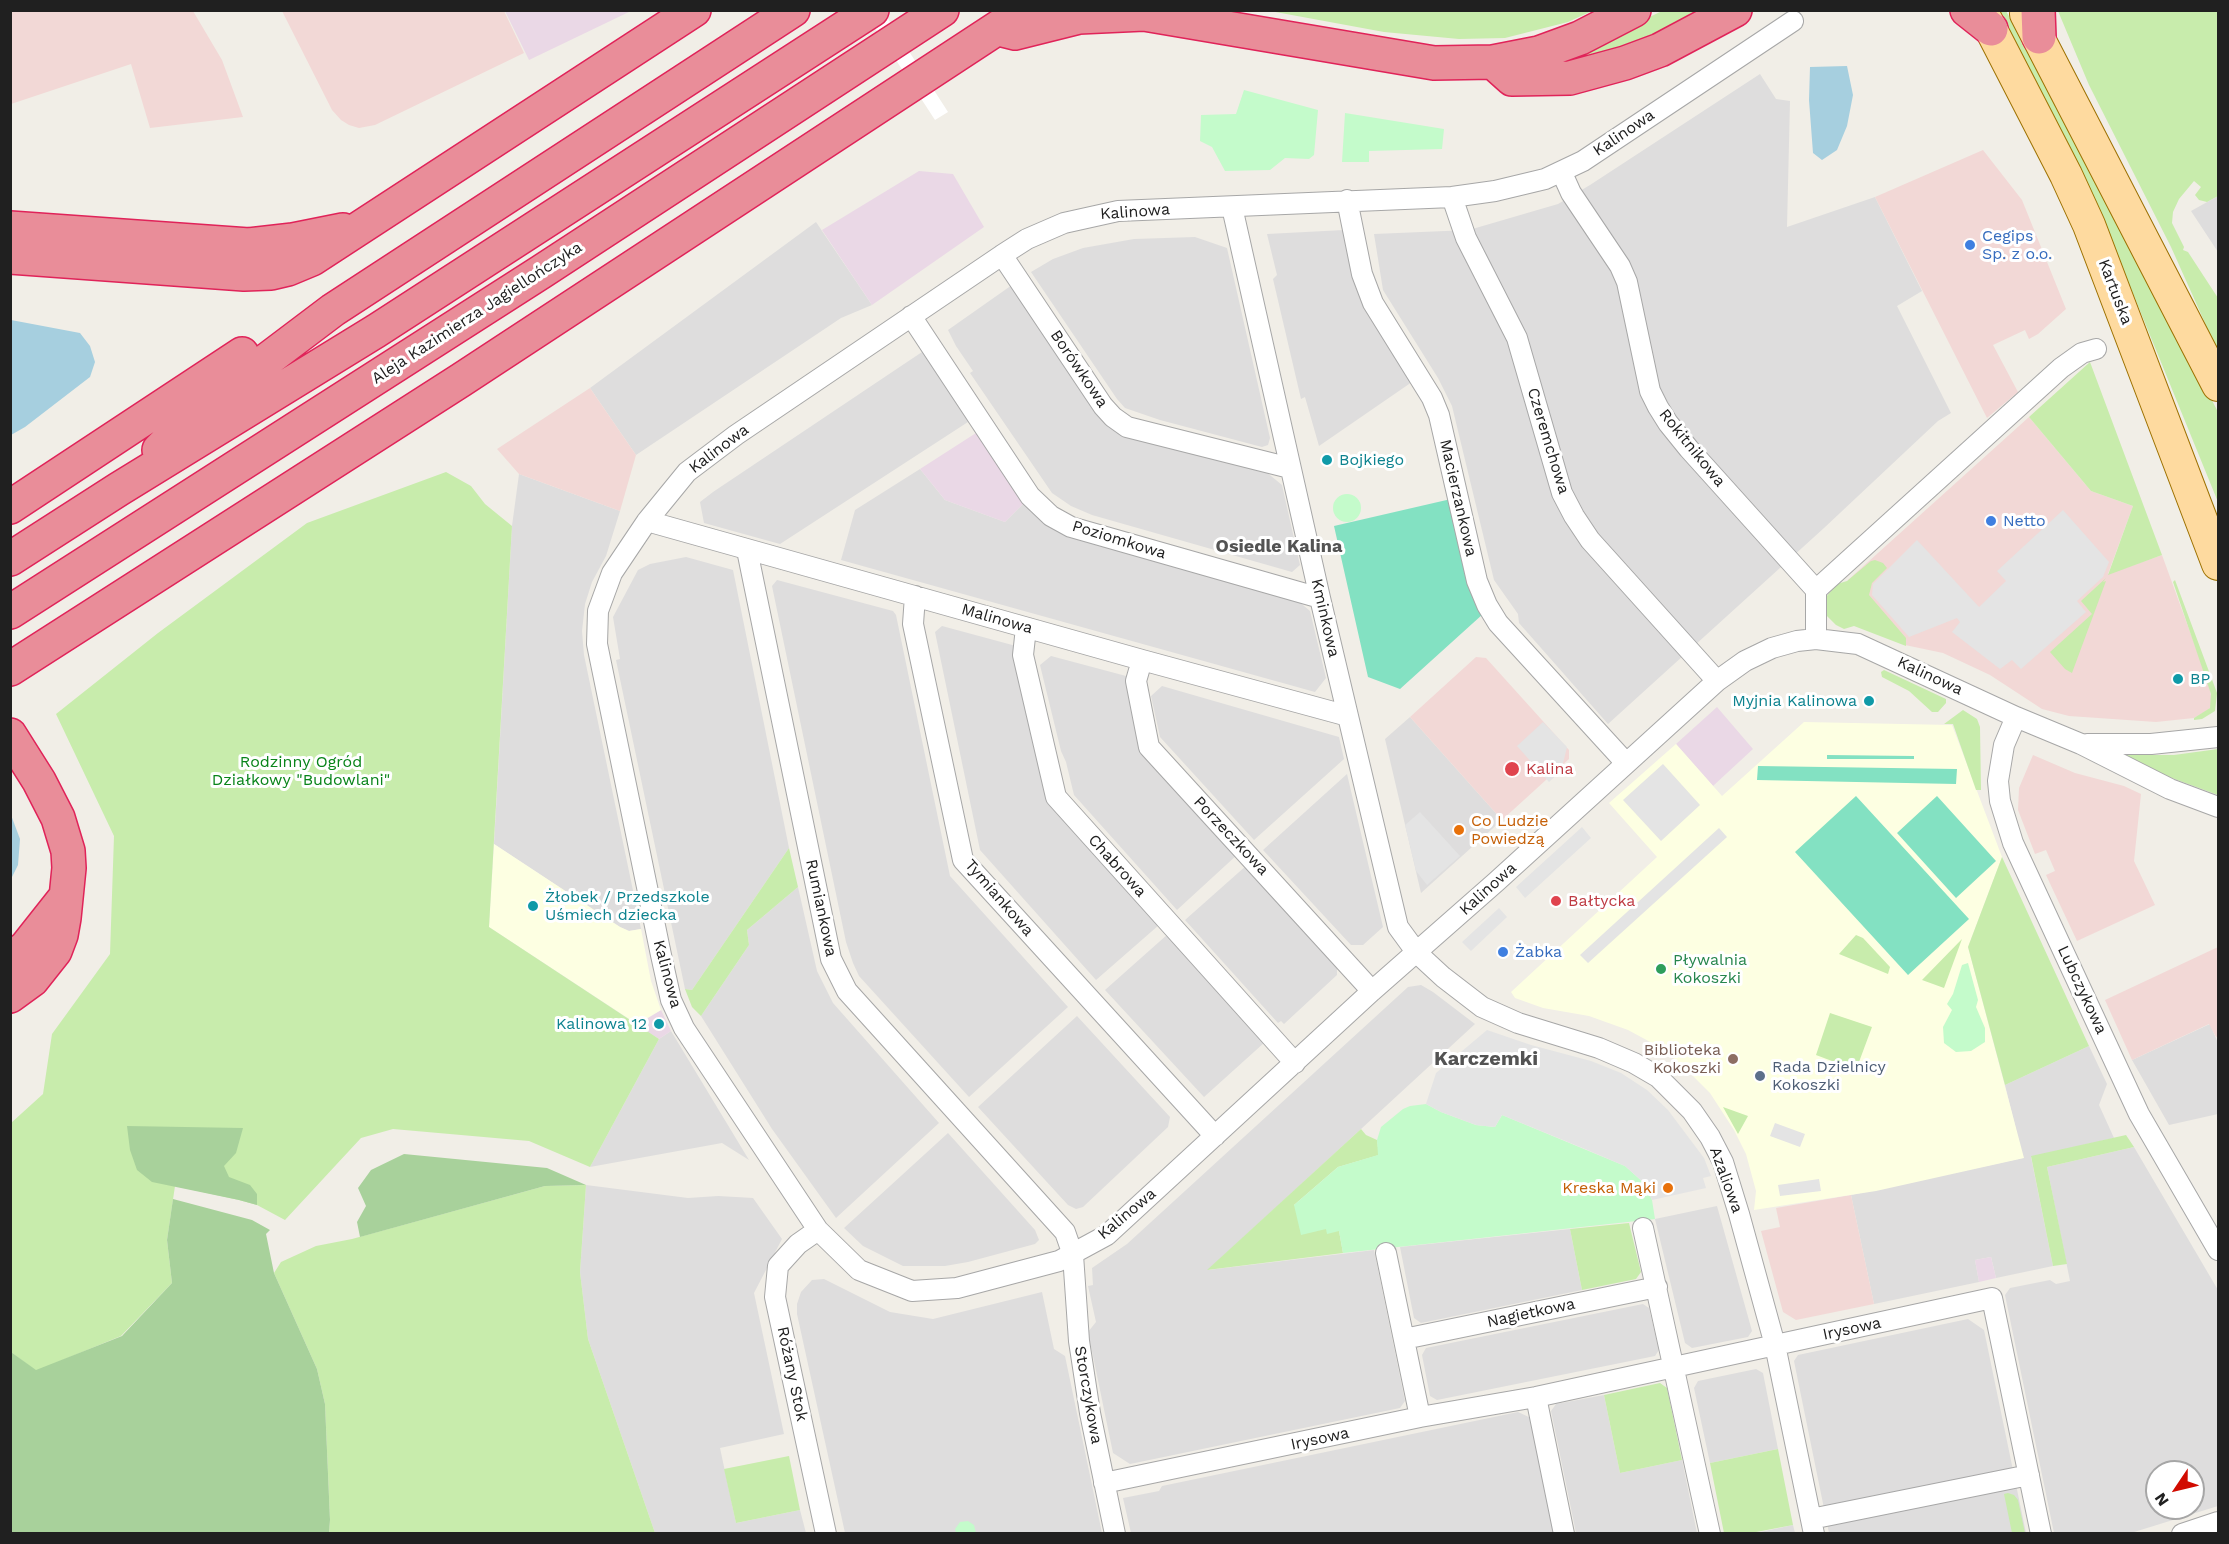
<!DOCTYPE html>
<meta charset="utf-8">
<style>
body{margin:0}
#map{position:relative;width:2229px;height:1544px;overflow:hidden;background:#f1eee7;font-family:"Work Sans",sans-serif}
canvas{display:block}
.frame{position:absolute;inset:0;border:12px solid #202020;pointer-events:none}
.north{position:absolute;left:2145px;top:1460px;width:60px;height:60px;box-sizing:border-box;background:#fff;border:2px solid #a6a6a6;border-radius:50%;rotate:235deg;font-size:16px;font-weight:700;line-height:24px;text-align:center;color:#202020}
.north::after{content:'';display:block;margin:auto;width:21px;height:27px;background:#d10b00;clip-path:polygon(50% 0,100% 100%,50% 72%,0 100%)}
</style>
<div id="map">
<canvas width="2229" height="1544"></canvas>
<div class="frame"></div>
<div class="north">N</div>
</div>
<script>
const ctx = document.querySelector('canvas').getContext('2d');
ctx.lineJoin = 'round';
function paint(path, color) { ctx.fillStyle = color; ctx.fill(path, 'evenodd'); }
const toPath = rows => new Path2D(rows.map(r => 'M' + r).join(''));
function stroke(path, color, width, dash) { ctx.strokeStyle = color; ctx.lineWidth = width; ctx.lineCap = dash ? 'butt' : 'round'; ctx.setLineDash(dash || []); ctx.stroke(path); }
function write(font, color, halo, rows, align = 'center') {
  ctx.font = font + ' "Work Sans",sans-serif'; ctx.lineWidth = 6; ctx.setLineDash([]); ctx.textBaseline = 'middle'; ctx.strokeStyle = halo; ctx.fillStyle = color; for (const [text, x, y, turn = 0] of rows) {
    ctx.save(); ctx.translate(x, y); ctx.rotate((+turn || 0) * Math.PI / 180); ctx.textAlign = isNaN(turn) ? turn : align; if (halo) ctx.strokeText(text, 0, 0); ctx.fillText(text, 0, 0); ctx.restore();
  }
}
paint(toPath([
 [1760,74,1776,99,1790,101,1787,227,1875,197,1922,291,1897,306,1951,413,1938,421,1824,528,1608,724,1519,623,1518,614,1494,580,1452,406,1438,378,1383,290,1374,234,1469,230,1558,204,1590,185],
 [2218,196,2218,252,2191,211],
 [816,222,872,305,841,318,636,455,590,388],
 [1344,230,1412,382,1319,446,1305,397,1301,399,1273,279,1277,275,1267,234],
 [1195,237,1227,248,1270,438,1268,445,1262,447,1160,420,1125,408,1117,399,1031,272,1053,259,1083,248,1134,239],
 [1012,285,1097,412,1265,471,1282,485,1300,565,1292,572,1092,515,1071,506,1052,493,970,373,973,371,956,346,948,330],
 [925,350,969,418,968,422,780,544,704,523,700,502,713,492],
 [920,469,945,500,1005,522,1024,503,1047,523,1297,600,1310,611,1326,678,1315,692,841,560,855,510],
 [519,474,620,511,606,556,592,582,585,604,582,631,584,655,641,929,629,931,620,927,494,844,512,526],
 [686,557,733,570,789,848,692,990,685,989,616,660,620,659,613,617,638,570,650,564],
 [777,580,893,611,896,615,950,876,1068,1007,969,1097,859,976,853,963,846,942,772,586],
 [942,626,1016,646,1050,795,1159,925,1096,980,980,850,935,632],
 [1051,656,1126,676,1139,737,1238,854,1177,910,1074,795,1066,762,1061,751,1040,665],
 [1162,686,1339,737,1344,759,1254,840,1160,737,1151,696],
 [1410,717,1502,820,1421,893,1385,739],
 [1347,774,1383,927,1363,945,1351,945,1263,850],
 [1247,865,1337,963,1337,975,1284,1024,1281,1021,1278,1023,1185,920],
 [798,887,817,971,833,1003,939,1123,836,1218,772,1129,701,1016,749,945,747,930],
 [1168,934,1265,1042,1204,1097,1105,990],
 [1421,985,1433,992,1475,1024,1208,1270,1374,1250,1405,1401,1400,1408,1130,1464,1113,1453,1088,1332,1096,1322,1088,1286,1093,1285,1092,1268,1127,1244,1408,987],
 [1077,1016,1170,1117,1168,1127,1083,1207,1076,1209,1068,1205,978,1107],
 [2210,1024,2218,1043,2218,1114,2169,1125,2132,1060],
 [671,1031,749,1160,722,1143,590,1167,659,1039],
 [2089,1046,2107,1084,2099,1105,2114,1138,2031,1157,2053,1266,1996,1278,1991,1257,1975,1260,1979,1282,1874,1304,1851,1195,2023,1158,2005,1085],
 [948,1133,1035,1230,1039,1240,1035,1244,968,1262,945,1266,903,1266,863,1246,844,1228],
 [2134,1147,2218,1290,2218,1506,2131,1533,2054,1533,2005,1295,2010,1288,2050,1280,2056,1284,2070,1281,2047,1167],
 [2157,1472,2193,1472,2193,1508,2157,1508],
 [586,1185,688,1198,718,1196,753,1198,782,1239,754,1293,784,1434,720,1448,736,1523,800,1510,806,1533,655,1533,588,1339,580,1272],
 [1717,1206,1752,1331,1748,1337,1692,1348,1685,1343,1655,1219],
 [1570,1229,1582,1290,1421,1323,1414,1318,1400,1247],
 [824,1279,890,1312,933,1319,1042,1292,1054,1349,1065,1356,1102,1533,845,1533,797,1314,797,1304,801,1292,812,1280],
 [1643,1304,1649,1308,1659,1350,1655,1356,1437,1400,1430,1396,1422,1355,1426,1348],
 [1968,1319,1984,1330,2026,1533,1829,1533,1794,1361,1798,1355],
 [1756,1369,1763,1373,1778,1449,1710,1463,1694,1388,1698,1381],
 [1604,1395,1620,1473,1682,1460,1697,1533,1576,1533,1551,1411,1556,1404],
 [1518,1412,1531,1418,1554,1533,1131,1533,1123,1498,1159,1491,1162,1486],
 [1793,1525,1795,1533,1751,1534]
]), '#dedddd');
paint(toPath([
 [10,11,193,11,222,60,243,117,150,128,131,64,11,104],
 [282,11,504,11,524,53,375,125,359,128,349,125,341,120,332,110],
 [1983,150,2022,200,2066,309,2038,334,2029,339,2025,330,1993,345,2018,392,1987,418,1875,197],
 [590,388,636,455,620,511,519,474,497,449],
 [2029,417,2091,491,2133,506,2108,574,2162,555,2209,684,2212,702,2210,708,2205,712,2194,718,2156,722,2069,716,2042,709,1990,675,1943,653,1905,645,1848,580],
 [1476,657,1486,658,1569,750,1569,759,1502,820,1410,717],
 [2033,755,2075,773,2124,786,2141,794,2134,861,2155,905,2077,941,2046,875,2055,871,2046,850,2035,854,2018,810,2019,788],
 [2218,947,2218,1036,2216,1037,2209,1024,2132,1060,2105,1000],
 [1851,1195,1874,1304,1796,1320,1783,1312,1761,1231,1780,1227,1776,1208]
]), '#f2d8d6');
paint(toPath([
 [505,11,631,11,529,60],
 [919,171,953,174,984,227,872,305,822,230],
 [976,433,1024,503,1005,522,945,500,920,469],
 [1717,707,1753,749,1713,786,1676,744],
 [661,1010,671,1031,659,1039,637,1025],
 [1991,1257,1996,1278,1979,1282,1975,1260]
]), '#ead8e6');
paint(toPath([
 [1804,722,1952,725,2002,857,1968,947,2024,1158,1876,1191,1754,1210,1756,1191,1746,1154,1734,1130,1710,1093,1681,1064,1654,1044,1628,1030,1589,1016,1543,1008,1515,998,1511,992,1657,857,1609,803,1676,744,1722,796],
 [494,844,620,927,629,931,641,929,651,981,661,1010,637,1024,489,927]
]), '#fdffe2');
paint(toPath([
 [1270,11,1592,11,1568,22,1505,38,1459,39,1384,32],
 [1662,11,1709,11,1659,36,1592,61,1546,67],
 [1994,11,2006,11,2081,148,2218,412,2218,502,2101,215],
 [2058,11,2218,11,2218,196,2207,202,2199,200,2195,195,2201,187,2194,181,2179,199,2173,212,2172,223,2184,247,2183,250,2188,252,2218,298,2218,352,2171,247,2089,85],
 [2090,362,2162,555,2108,575,2133,506,2091,491,2029,417],
 [446,472,471,486,485,504,512,526,489,927,659,1039,590,1167,529,1141,393,1129,361,1138,285,1220,257,1205,239,1200,175,1186,167,1240,172,1283,121,1336,36,1371,11,1352,11,1123,43,1094,52,1034,110,954,114,836,56,714,158,633,307,523],
 [1875,560,1883,563,1887,568,1872,583,1869,595,1906,638,1906,646,1854,626,1844,629,1836,625,1826,615,1824,607,1826,597,1837,584,1847,581,1871,561],
 [2106,578,2103,582,2106,581,2072,673,2065,669,2050,652,2092,614,2081,601],
 [2175,580,2217,693,2215,711,2202,719,2194,720,2194,718,2210,708,2211,694,2173,582],
 [1884,670,1946,699,1946,703,1938,712,1932,712,1909,691,1882,677,1881,672],
 [1963,710,1977,719,1980,727,1981,790,1976,790,1953,724,1944,724],
 [2098,747,2145,755,2174,755,2218,749,2218,795,2112,756],
 [789,848,798,887,747,930,749,945,701,1016,692,1007,685,989,692,990],
 [2002,857,2089,1046,2005,1085,1968,947],
 [1856,935,1863,938,1890,967,1888,974,1839,954],
 [1962,939,1944,988,1922,980],
 [1830,1013,1872,1027,1856,1070,1816,1055],
 [1723,1107,1748,1116,1738,1134],
 [1361,1129,1366,1135,1377,1140,1379,1155,1338,1167,1294,1205,1326,1229,1339,1231,1343,1253,1207,1270],
 [2126,1135,2134,1147,2047,1167,2067,1264,2053,1266,2031,1156],
 [586,1185,580,1272,588,1339,655,1533,329,1533,330,1520,325,1404,317,1369,274,1273,281,1262,316,1246,352,1239,545,1186],
 [1629,1223,1641,1272,1636,1279,1582,1290,1570,1229],
 [1660,1383,1667,1388,1682,1460,1620,1473,1604,1395],
 [1778,1449,1793,1525,1751,1533,1724,1533,1710,1463],
 [789,1456,800,1510,736,1523,724,1469],
 [2008,1493,2014,1495,2018,1500,2025,1533,2012,1533,2004,1494]
]), '#c8ecac');
paint(toPath([
 [127,1126,243,1128,236,1153,224,1166,229,1177,250,1185,257,1194,257,1205,239,1200,152,1182,137,1170,130,1150],
 [404,1154,547,1168,586,1185,545,1186,360,1237,357,1222,366,1206,358,1188,371,1170],
 [173,1199,252,1220,270,1230,266,1234,274,1273,317,1369,325,1404,330,1520,329,1533,11,1533,11,1352,36,1370,122,1336,172,1283,167,1240]
]), '#a8d19b');
paint(toPath([
 [1244,90,1318,110,1314,155,1309,159,1285,158,1270,170,1225,171,1212,147,1200,141,1201,115,1236,114],
 [1345,113,1444,129,1442,149,1369,151,1369,162,1342,162],
 '1333 508a14 14 0 1 1 28 0a14 14 0 1 1-28 0Z',
 [1968,963,1978,1000,1976,1007,1985,1028,1985,1042,1971,1051,1956,1052,1944,1043,1943,1027,1952,1010,1947,1004,1953,994,1962,965],
 [1426,1104,1441,1112,1476,1125,1495,1127,1502,1115,1625,1166,1644,1183,1652,1200,1655,1219,1343,1253,1339,1231,1327,1234,1326,1229,1301,1235,1294,1205,1338,1167,1378,1155,1377,1140,1381,1127,1403,1109,1410,1106],
 [968,1521,974,1525,976,1533,956,1533,955,1529,960,1522]
]), '#c4fbcb');
paint(toPath([
 [1451,499,1483,614,1400,689,1368,677,1334,526],
 [1827,755,1914,756,1914,759,1827,759],
 [1758,766,1957,769,1956,784,1757,780],
 [1856,796,1969,919,1908,975,1795,852],
 [1937,796,1996,861,1956,898,1897,833]
]), '#83e1c2');
paint(toPath([
 [2063,510,2109,562,2103,577,2077,601,2086,612,2021,669,2012,660,2000,669,1952,632,1960,622,1957,618,1909,637,1872,595,1873,584,1917,540,1979,607,2006,581,1997,571],
 [1543,722,1567,747,1561,771,1549,782,1517,746],
 [1663,764,1700,805,1661,841,1623,800],
 [1420,812,1460,856,1427,885,1416,871,1405,825],
 [1582,827,1591,838,1525,898,1516,887],
 [1719,828,1727,837,1588,963,1580,955],
 [1499,908,1507,917,1471,951,1462,942],
 [1487,1030,1531,1045,1591,1061,1621,1073,1647,1090,1668,1110,1704,1158,1711,1176,1703,1178,1706,1188,1652,1200,1644,1183,1625,1166,1585,1149,1502,1115,1495,1127,1476,1125,1441,1112,1426,1104,1436,1073],
 [1775,1123,1805,1134,1800,1147,1770,1136],
 [1819,1179,1821,1191,1780,1196,1778,1185]
]), '#e4e4e4');
paint(toPath([
 [1847,66,1853,95,1847,126,1837,150,1822,160,1813,153,1809,100,1810,67],
 [11,320,80,333,90,346,95,362,90,377,25,427,11,435],
 [11,815,20,839,18,865,11,879]
]), '#a6cfdf');
paint(toPath([
 [864,11,883,11,948,112,935,120]
]), '#fff');
const minor = toPath([
 [1793,21,1583,161,1545,179,1495,191,1452,197,1118,211,1064,223,1027,239,1002,255,736,435,687,472,647,521,612,573,598,611,597,644,661,955,671,1000,684,1028,818,1230,859,1270,912,1291,957,1288,1059,1261,1107,1235,1372,991,1496,882,1717,681,1745,661,1772,648,1797,641,1816,639,1858,644,2016,717,2081,744,2170,789,2218,807],
 [1562,173,1571,193,1620,266,1627,282,1650,391,1658,407,1668,423,1689,449,1816,590,1816,639],
 [1452,197,1466,238,1517,338,1562,493,1574,516,1590,540,1717,681],
 [1347,200,1362,274,1373,303,1432,398,1439,415,1477,581,1487,605,1498,623,1626,763],
 [1232,207,1320,598,1398,927,1417,953,1443,977,1482,1007,1518,1023,1599,1048,1634,1063,1658,1077,1692,1111,1710,1137,1723,1162,1739,1214,1775,1345,1814,1534],
 [1002,255,1103,406,1113,417,1127,427,1290,468],
 [911,316,1030,496,1051,516,1071,527,1320,598],
 [647,521,1142,660,1348,716],
 [747,550,831,959,847,991,1065,1232,1073,1255,1079,1341,1090,1413,1115,1534],
 [1816,590,2061,368,2082,353,2096,349],
 [915,596,913,624,963,860,1215,1136],
 [1026,628,1023,655,1056,797,1295,1063],
 [1142,660,1136,681,1149,747,1372,991],
 [2016,717,2004,745,1998,781,2000,801,2013,843,2139,1114,2218,1250],
 [2087,744,2151,744,2218,737],
 [1643,1228,1710,1534],
 [818,1230,798,1244,778,1266,775,1297,826,1534],
 [1386,1253,1420,1417],
 [1404,1339,1657,1287],
 [1536,1397,1564,1534],
 [1104,1483,1420,1417,1536,1397,1992,1298,2041,1534],
 [1811,1519,2029,1475],
 [2182,1534,2218,1522]
]);
const primary = toPath([
 [1981,10,2066,175,2089,225,2218,564],
 [2026,14,2218,385]
]);
const motorway = toPath([
 [1967,10,1991,29],
 [2038,10,2039,37],
 [999,29,1015,33,1079,17,1144,14,1434,63,1493,62,1539,53,1580,38,1634,10],
 [1493,62,1512,79,1570,78,1625,63,1660,50,1735,10],
 [10,228,249,245,293,240,343,230],
 [10,257,244,274,271,273,288,269,312,259,694,10],
 [159,450,194,415,333,310,793,10],
 [10,507,242,354],
 [10,559,119,489,376,331,872,10],
 [10,612,541,272,942,10],
 [10,669,461,380,1025,10],
 [10,735,39,781,58,818,68,851,69,868,64,918,61,935,55,951,32,980,10,996],
 [10,960,26,947,64,899]
]);
stroke(minor, '#a7a7a7', 22);
stroke(primary, '#9d7100', 34);
stroke(motorway, '#e02359', 36);
stroke(minor, '#fff', 20);
stroke(primary, '#feda9f', 32);
stroke(motorway, '#e98d99', 33);
for (const [x, y, r, color] of [
 [1970,245,6,"#3f7fe0"],
 [1327,460,6,"#0f9aa8"],
 [1991,521,6,"#3f7fe0"],
 [2178,679,6,"#0f9aa8"],
 [1869,701,6,"#0f9aa8"],
 [1512,769,8,"#e0444e"],
 [1459,830,6,"#e8710a"],
 [1556,901,6,"#e0444e"],
 [533,906,6,"#0f9aa8"],
 [1503,952,6,"#3f7fe0"],
 [1661,969,6,"#2e9e5b"],
 [659,1024,6,"#0f9aa8"],
 [1733,1059,6,"#8d6e63"],
 [1760,1076,6,"#5c6f8a"],
 [1668,1188,6,"#e8710a"]
]) { const dot = new Path2D(); dot.arc(x, y, r, 0, 2 * Math.PI); ctx.fillStyle = color; ctx.fill(dot); stroke(dot, '#fff', 2); }
write('16px', '#202020', '#fff', [
 ["Kalinowa",1624,133,-34],
 ["Kalinowa",1135,212,-4],
 ["Kartuska",2115,292,69],
 ["Aleja Kazimierza Jagiellończyka",477,313,-33],
 ["Borówkowa",1079,369,56],
 ["Czeremchowa",1548,441,73],
 ["Rokitnikowa",1692,448,51],
 ["Kalinowa",719,449,-37],
 ["Macierzankowa",1458,498,77],
 ["Poziomkowa",1119,540,17],
 ["Kminkowa",1325,618,77],
 ["Malinowa",997,619,16],
 ["Kalinowa",1930,676,25],
 ["Porzeczkowa",1231,836,47],
 ["Chabrowa",1117,866,48],
 ["Kalinowa",1488,889,-42],
 ["Tymiankowa",999,898,49],
 ["Rumiankowa",821,908,78],
 ["Kalinowa",667,974,75],
 ["Lubczykowa",2082,990,65],
 ["Azaliowa",1726,1180,70],
 ["Kalinowa",1127,1214,-40],
 ["Nagietkowa",1531,1313,-12],
 ["Irysowa",1852,1329,-12],
 ["Różany Stok",792,1374,78],
 ["Storczykowa",1088,1395,80],
 ["Irysowa",1320,1439,-12]
]);
write('16px', '#366cbe', '#fff', [
 ["Cegips",1982,236],
 ["Sp. z o.o.",1982,254],
 ["Netto",2003,521],
 ["Żabka",1515,952]
], 'left');
write('16px', '#0d838f', '#fff', [
 ["Bojkiego",1339,460],
 ["BP",2190,679],
 ["Myjnia Kalinowa",1857,701,"right"],
 ["Żłobek / Przedszkole",545,897],
 ["Uśmiech dziecka",545,915],
 ["Kalinowa 12",647,1024,"right"]
], 'left');
write('16px', '#09841a', '#fff', [
 ["Rodzinny Ogród",301,762],
 ["Działkowy \"Budowlani\"",301,780]
]);
write('16px', '#be3a42', '#fff', [
 ["Kalina",1526,769],
 ["Bałtycka",1568,901]
], 'left');
write('16px', '#c56008', '#fff', [
 ["Co Ludzie",1471,821],
 ["Powiedzą",1471,839],
 ["Kreska Mąki",1656,1188,"right"]
], 'left');
write('16px', '#27864d', '#fff', [
 ["Pływalnia",1673,960],
 ["Kokoszki",1673,978]
], 'left');
write('16px', '#785e54', '#fff', [
 ["Biblioteka",1721,1050],
 ["Kokoszki",1721,1068]
], 'right');
write('16px', '#4e5e75', '#fff', [
 ["Rada Dzielnicy",1772,1067],
 ["Kokoszki",1772,1085]
], 'left');
write('bold 18px', '#535353', '#fff', [
 ["Osiedle Kalina",1279,547]
]);
write('bold 20px', '#535353', '#fff', [
 ["Karczemki",1486,1059]
]);
</script>
